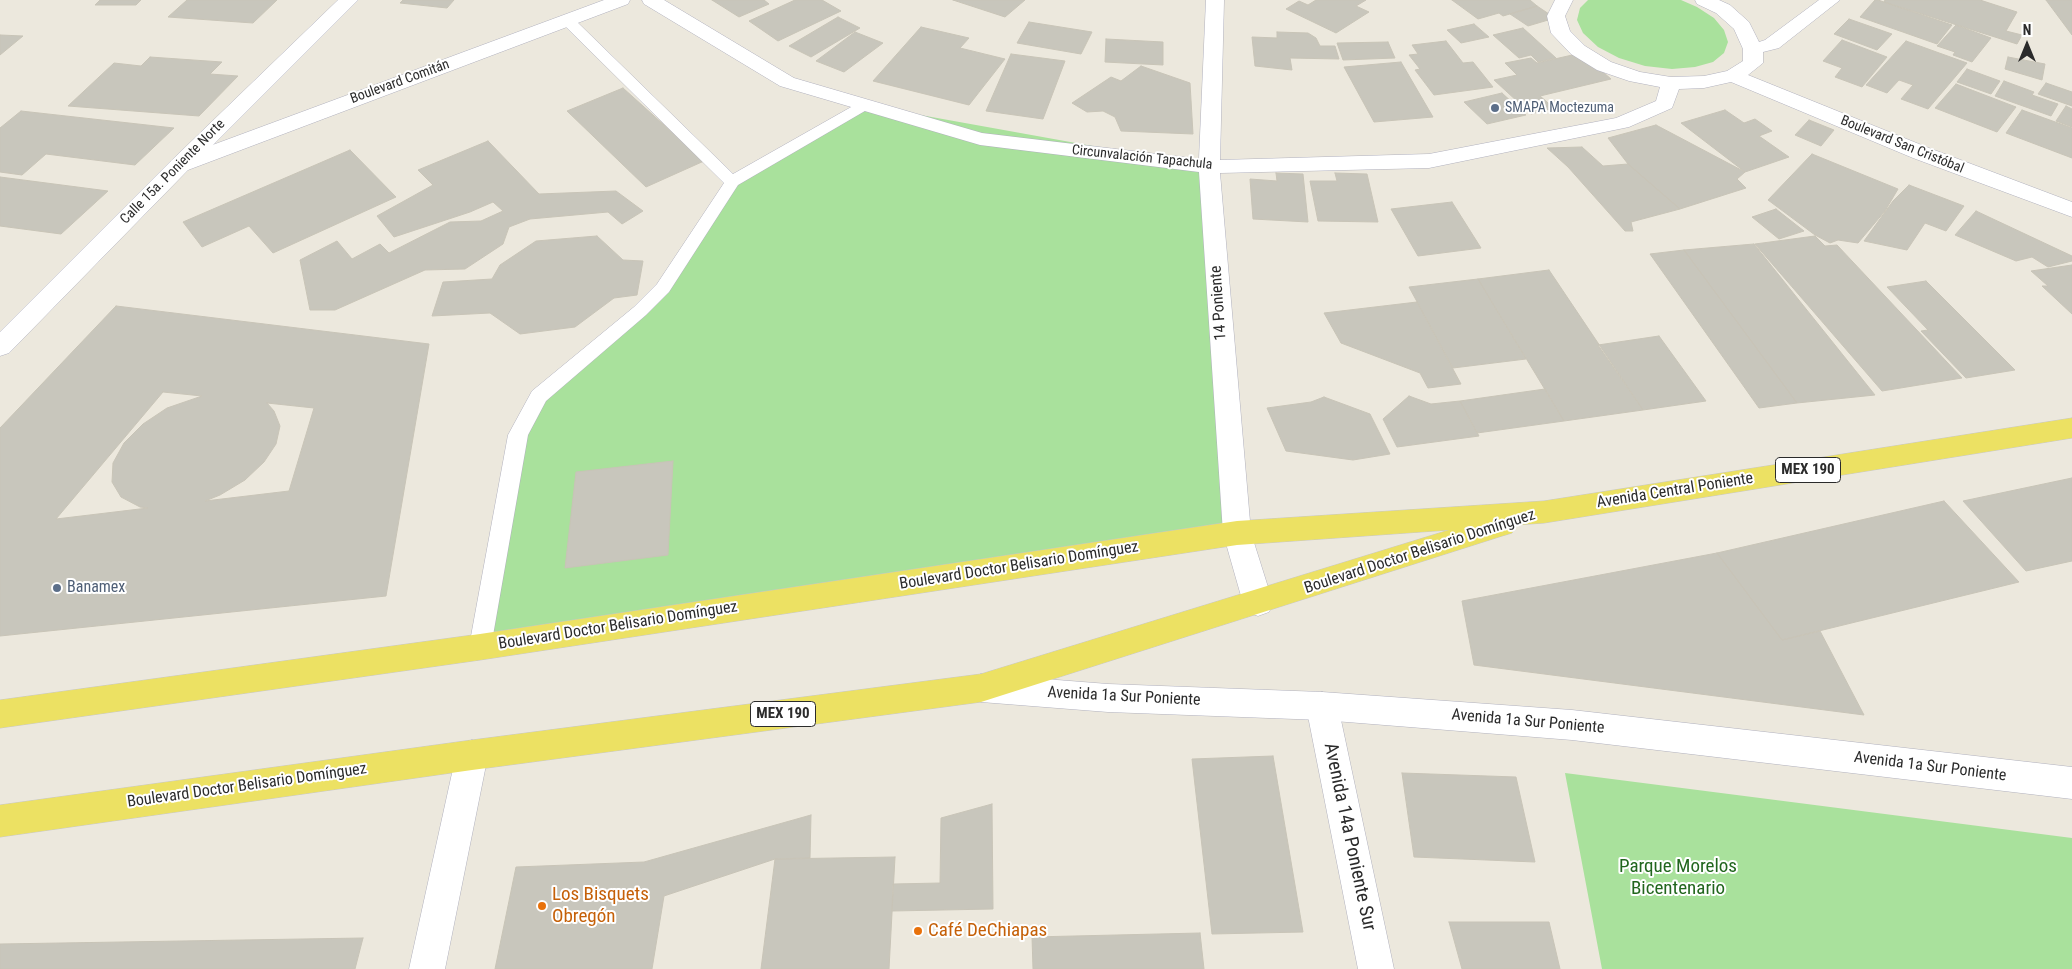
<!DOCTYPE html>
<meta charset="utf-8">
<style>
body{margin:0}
#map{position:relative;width:2072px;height:969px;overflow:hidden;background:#ece8dd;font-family:"Roboto Condensed",sans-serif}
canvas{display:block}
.north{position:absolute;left:2002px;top:20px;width:50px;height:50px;-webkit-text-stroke:4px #fff;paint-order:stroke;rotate:0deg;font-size:14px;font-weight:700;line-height:20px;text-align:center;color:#2b2b2b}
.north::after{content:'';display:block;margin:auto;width:18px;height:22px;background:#2b2b2b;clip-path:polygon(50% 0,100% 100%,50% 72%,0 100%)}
</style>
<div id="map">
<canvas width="2072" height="969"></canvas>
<div class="north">N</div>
</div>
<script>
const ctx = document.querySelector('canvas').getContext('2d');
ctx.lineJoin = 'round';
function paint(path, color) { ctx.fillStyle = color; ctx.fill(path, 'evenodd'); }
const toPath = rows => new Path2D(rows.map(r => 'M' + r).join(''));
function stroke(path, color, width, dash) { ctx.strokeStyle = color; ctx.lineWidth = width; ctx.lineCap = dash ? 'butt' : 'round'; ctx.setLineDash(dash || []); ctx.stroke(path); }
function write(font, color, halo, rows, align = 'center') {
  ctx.font = font + ' "Roboto Condensed",sans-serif'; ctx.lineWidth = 4; ctx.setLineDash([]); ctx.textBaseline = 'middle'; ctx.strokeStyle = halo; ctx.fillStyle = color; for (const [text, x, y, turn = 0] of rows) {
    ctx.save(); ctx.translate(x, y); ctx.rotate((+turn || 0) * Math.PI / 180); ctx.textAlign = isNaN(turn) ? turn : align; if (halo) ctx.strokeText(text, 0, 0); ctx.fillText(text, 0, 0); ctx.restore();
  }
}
paint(toPath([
 [1588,0,1681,0,1697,7,1714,18,1724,30,1728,42,1724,53,1713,62,1695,67,1672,69,1645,66,1619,58,1598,47,1583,33,1577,20,1580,8],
 [865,105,1209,167,1237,533,480,647,518,435,539,396,640,311,732,182],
 [1565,773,2072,838,2072,969,1602,969]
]), '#a9e19c');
const building = toPath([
 [100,0,141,0,136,5,95,5,100,0],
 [187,0,277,0,253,23,168,17,187,0],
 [403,0,454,0,447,8,400,3,403,0],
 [712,0,764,0,769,4,739,17,712,0],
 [795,0,822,0,841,11,778,41,749,21,795,0],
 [953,0,1025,0,1005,17,953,0],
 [1316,0,1366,0,1356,6,1369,12,1336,33,1286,9,1299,1,1308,5,1316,0],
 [1452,0,1530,0,1537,6,1503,16,1499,13,1478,19,1452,0],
 [1875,0,1878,0,1952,25,1937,44,1860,17,1875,0],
 [1885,0,1980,0,2017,12,2006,31,2022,35,2017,44,1884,2,1885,0],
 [2046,0,2072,0,2072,35,2046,0],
 [1537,6,1555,18,1528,26,1510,14,1537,6],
 [838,17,860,28,811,57,789,46,838,17],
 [1849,19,1892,34,1877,50,1834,34,1849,19],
 [1029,22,1092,32,1081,54,1017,43,1029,22],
 [1474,24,1489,37,1461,43,1447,30,1474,24],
 [1956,25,1991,38,1972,62,1953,55,1955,52,1937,46,1956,25],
 [921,27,969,38,960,48,1005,59,969,105,873,81,921,27],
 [1523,28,1556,58,1538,62,1531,55,1519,58,1493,35,1523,28],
 [855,32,883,43,844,72,816,61,855,32],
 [1277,32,1308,33,1316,38,1320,46,1335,46,1339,59,1290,58,1292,70,1255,66,1252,37,1277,38,1277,32],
 [0,35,23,36,0,55,0,35],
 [1106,39,1163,42,1163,65,1105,62,1106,39],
 [1842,40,1887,57,1862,87,1835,77,1842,68,1823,61,1842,40],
 [1446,41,1463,63,1473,62,1493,87,1434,95,1415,70,1420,69,1409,55,1418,54,1412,45,1446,41],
 [1906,41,1967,63,1928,109,1901,99,1913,85,1899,80,1887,93,1866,85,1906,41],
 [1388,42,1395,58,1343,60,1337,43,1388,42],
 [1581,53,1611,79,1540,96,1554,108,1531,114,1494,80,1517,75,1505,63,1531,58,1537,63,1581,53],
 [1011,54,1065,61,1043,119,986,111,1011,54],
 [150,57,222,62,210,74,238,76,199,116,68,106,114,63,141,66,150,57],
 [2008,57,2045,64,2042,80,2005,69,2008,57],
 [1401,62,1433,117,1374,122,1344,67,1401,62],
 [1141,66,1190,83,1193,134,1121,131,1115,117,1103,111,1087,112,1072,103,1111,77,1121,81,1141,66],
 [1967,69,2000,81,1991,94,1957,82,1967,69],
 [2004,81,2034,92,2032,95,2058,104,2051,116,1995,96,2004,81],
 [2046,83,2072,92,2072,106,2038,94,2046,83],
 [1956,84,2016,107,1997,132,1935,108,1956,84],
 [623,88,704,161,646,187,567,111,623,88],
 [1502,93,1526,115,1487,124,1464,102,1502,93],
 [2066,106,2072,109,2072,127,2056,121,2066,106],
 [1725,110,1744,123,1755,119,1772,131,1759,136,1789,157,1745,172,1681,123,1725,110],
 [2022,110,2072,128,2072,158,2006,133,2022,110],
 [21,111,174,128,135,165,46,154,22,175,0,172,0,128,21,111],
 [1809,120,1834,130,1821,146,1795,135,1809,120],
 [1656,125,1745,172,1737,179,1746,188,1680,209,1628,164,1608,138,1656,125],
 [488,141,539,194,616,191,643,211,622,224,608,212,530,219,509,227,503,244,465,269,425,270,335,310,310,310,300,260,337,241,352,259,380,244,389,253,450,222,481,221,503,211,493,202,470,212,394,237,377,216,433,185,418,170,488,141],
 [1582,147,1603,166,1628,164,1680,209,1631,222,1633,231,1625,231,1568,167,1547,148,1582,147],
 [350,150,396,197,273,253,249,226,202,247,183,222,350,150],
 [1812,154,1898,189,1885,211,1858,243,1838,240,1830,243,1815,235,1768,200,1812,154],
 [1276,173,1303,174,1308,222,1253,219,1250,179,1277,181,1276,173],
 [1335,173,1367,174,1378,222,1318,221,1310,181,1337,181,1335,173],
 [0,177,108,191,61,234,0,226,0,177],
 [1909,185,1964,206,1946,231,1925,223,1907,250,1864,241,1893,201,1909,185],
 [1452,202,1481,248,1418,256,1391,209,1452,202],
 [1776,209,1804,231,1779,239,1752,217,1776,209],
 [1976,211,2072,256,2072,261,2048,267,2032,257,2016,261,1955,235,1976,211],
 [597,236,623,260,643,261,637,295,614,298,575,327,520,334,490,313,432,316,443,282,492,279,500,265,536,241,597,236],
 [1815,236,1825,246,1837,245,1962,378,1882,391,1755,244,1815,236],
 [1754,244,1875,395,1797,403,1684,250,1754,244],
 [1684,250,1797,403,1759,408,1650,254,1684,250],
 [2072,265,2072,314,2042,286,2048,286,2031,271,2072,265],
 [1549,270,1643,410,1564,421,1478,279,1549,270],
 [1478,279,1526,359,1453,368,1409,287,1478,279],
 [1926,281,2015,370,1966,378,1921,331,1928,330,1887,287,1926,281],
 [1417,302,1461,384,1428,388,1420,373,1341,343,1324,313,1417,302],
 [116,306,429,344,386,596,0,636,0,428,116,306],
 [163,392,202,396,167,408,143,424,124,443,113,463,112,482,121,497,140,507,148,508,56,519,163,392],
 [267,403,314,408,289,491,205,501,220,495,245,480,264,462,276,444,280,426,274,411,267,403],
 [1659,336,1706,401,1643,410,1598,345,1659,336],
 [1545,389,1564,421,1477,433,1460,401,1545,389],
 [1409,396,1431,404,1460,401,1479,436,1397,447,1383,419,1409,396],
 [1324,397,1370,414,1390,454,1353,460,1286,451,1267,408,1311,402,1324,397],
 [673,461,668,555,565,568,576,472,673,461],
 [2072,478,2072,561,2026,571,1963,501,2072,478],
 [1944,501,2019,582,1782,640,1717,553,1944,501],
 [1717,553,1782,640,1820,631,1864,715,1474,665,1462,601,1717,553],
 [1273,756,1303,932,1212,934,1192,759,1273,756],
 [1402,773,1516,777,1535,862,1414,857,1402,773],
 [992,804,993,909,892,911,893,884,940,883,941,818,992,804],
 [811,815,810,858,775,859,664,896,652,969,495,969,516,867,644,862,811,815],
 [895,857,889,969,761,969,775,859,895,857],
 [1449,922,1549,922,1560,969,1462,969,1449,922],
 [1200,933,1204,969,1033,969,1032,937,1200,933],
 [363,938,355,969,0,969,0,944,363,938]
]);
paint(building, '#c8c6bc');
stroke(building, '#c8c4b7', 1);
const service = toPath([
 [567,16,572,17,733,174,860,102,870,102,872,105,870,108,738,185,669,292,646,315,546,401,528,435,491,647,488,654,480,657,472,654,469,647,508,435,532,391,634,307,657,284,724,183,562,23,560,20,567,16]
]);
const minor = toPath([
 [604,0,630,0,628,4,188,170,180,172,172,170,169,165,172,160,604,0],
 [642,0,664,0,794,78,982,133,1199,159,1206,0,1224,0,1220,160,1429,154,1616,118,1656,101,1660,87,1629,81,1597,70,1571,54,1551,33,1547,16,1555,0,1573,0,1565,16,1570,31,1585,46,1611,62,1640,72,1671,77,1704,76,1727,71,1743,61,1743,49,1734,29,1716,13,1697,4,1695,0,1719,0,1730,5,1749,22,1759,42,1765,40,1819,0,1840,0,1779,48,1763,52,1763,63,1748,75,1929,148,2072,202,2072,217,1913,158,1731,82,1704,88,1679,89,1672,108,1629,127,1429,168,1220,173,1251,533,1273,603,1269,612,1258,616,1247,612,1243,603,1223,533,1199,172,980,145,780,86,644,4,642,0],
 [1322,692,1333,696,1338,706,1394,969,1358,969,1306,706,1311,696,1322,692],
 [472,740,483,744,488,755,445,969,409,969,456,755,461,744,472,740]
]);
const tertiary = toPath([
 [338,0,358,0,188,170,9,353,0,356,0,332,172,160,338,0],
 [981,674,1108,684,1322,692,1572,710,2072,767,2072,799,1572,740,1322,720,1108,712,981,702,970,698,965,688,970,678,981,674]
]);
const primary = toPath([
 [2072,418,2072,438,1544,523,1516,525,1512,533,1502,536,981,702,472,770,0,837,0,805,472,740,981,674,1449,530,1237,545,480,660,0,728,0,700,480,634,1237,521,1544,501,2072,418]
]);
stroke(service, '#b1b1be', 1);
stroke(minor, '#b1b1be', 1);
stroke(tertiary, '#b1b1be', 1);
stroke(primary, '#c8c8c8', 1);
paint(service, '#fff');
paint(minor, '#fff');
paint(tertiary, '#fff');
paint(primary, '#ece163');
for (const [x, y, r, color] of [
 [1495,108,5,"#5c6f8a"],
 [57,588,5,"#5c6f8a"],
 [542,906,5,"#e8710a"],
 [918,931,5,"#e8710a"]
]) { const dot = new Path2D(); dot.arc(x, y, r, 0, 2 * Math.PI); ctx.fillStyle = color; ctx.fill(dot); stroke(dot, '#fff', 2); }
write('14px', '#2b2b2b', '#fff', [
 ["Boulevard Comitán",400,82,-20],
 ["Boulevard San Cristóbal",1902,145,22],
 ["Circunvalación Tapachula",1142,158,6],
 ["Calle 15a. Poniente Norte",173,172,-45]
]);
write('14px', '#4e5e75', '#fff', [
 ["SMAPA Moctezuma",1505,108]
], 'left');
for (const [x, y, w] of [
 [1808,470,65],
 [783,714,65]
]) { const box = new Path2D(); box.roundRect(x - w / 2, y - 12.5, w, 25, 4); ctx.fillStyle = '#fff'; ctx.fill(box); stroke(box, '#2b2b2b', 1); }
write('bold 15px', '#2b2b2b', null, [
 ["MEX 190",1808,470],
 ["MEX 190",783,714]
]);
write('16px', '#2b2b2b', '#fff', [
 ["14 Poniente",1219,303,-94],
 ["Avenida Central Poniente",1675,491,-9],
 ["Boulevard Doctor Belisario Domínguez",1420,552,-18],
 ["Boulevard Doctor Belisario Domínguez",1019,566,-9],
 ["Boulevard Doctor Belisario Domínguez",618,626,-9],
 ["Avenida 1a Sur Poniente",1124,697,3],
 ["Avenida 1a Sur Poniente",1528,722,5],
 ["Avenida 1a Sur Poniente",1930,767,7],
 ["Boulevard Doctor Belisario Domínguez",247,786,-8]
]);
write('16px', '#4e5e75', '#fff', [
 ["Banamex",67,588]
], 'left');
write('19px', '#2b2b2b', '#fff', [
 ["Avenida 14a Poniente Sur",1349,837,78]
]);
write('19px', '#21661d', '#fff', [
 ["Parque Morelos",1678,867],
 ["Bicentenario",1678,889]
]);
write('19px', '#c56008', '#fff', [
 ["Los Bisquets",552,895],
 ["Obregón",552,917],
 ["Café DeChiapas",928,931]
], 'left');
</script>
